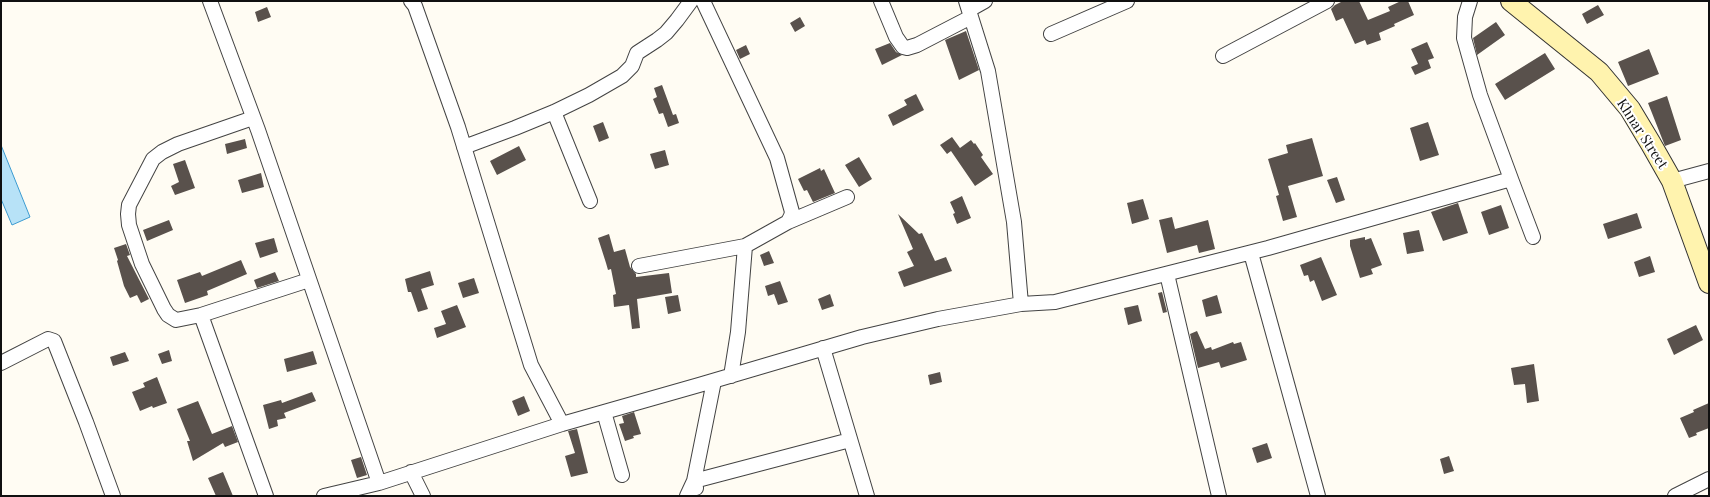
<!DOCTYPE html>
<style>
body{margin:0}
#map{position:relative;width:1710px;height:497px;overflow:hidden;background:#fffcf3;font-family:"Playfair Display",serif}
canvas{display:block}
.frame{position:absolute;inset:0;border:2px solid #101010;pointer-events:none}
</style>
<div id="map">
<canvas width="1710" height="497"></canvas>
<div class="frame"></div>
</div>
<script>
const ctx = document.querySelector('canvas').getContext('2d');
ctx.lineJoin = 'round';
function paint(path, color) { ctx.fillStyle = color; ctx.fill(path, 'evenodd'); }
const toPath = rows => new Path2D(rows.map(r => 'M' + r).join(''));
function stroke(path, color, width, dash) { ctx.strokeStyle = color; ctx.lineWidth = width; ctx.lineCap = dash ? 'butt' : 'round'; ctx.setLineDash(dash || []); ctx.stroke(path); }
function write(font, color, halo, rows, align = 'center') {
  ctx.font = font + ' "Playfair Display",serif'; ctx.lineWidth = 4; ctx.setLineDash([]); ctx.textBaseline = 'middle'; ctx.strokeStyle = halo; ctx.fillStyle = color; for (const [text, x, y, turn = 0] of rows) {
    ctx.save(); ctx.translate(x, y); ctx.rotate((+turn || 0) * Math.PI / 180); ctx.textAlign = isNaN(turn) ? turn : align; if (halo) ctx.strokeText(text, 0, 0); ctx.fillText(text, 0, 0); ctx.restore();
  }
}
const water = toPath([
 [1,145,30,217,12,225,1,199,1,145]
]);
paint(water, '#b7e2f7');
stroke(water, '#3c9bd0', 1);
paint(toPath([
 [1343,1,1359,1,1368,20,1390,11,1388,7,1401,1,1408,1,1414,15,1394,24,1395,26,1379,33,1381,40,1367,45,1365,40,1355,44,1343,18,1336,21,1331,9,1335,5],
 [1598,5,1604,15,1587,24,1582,14],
 [267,7,271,17,258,22,255,12],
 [800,17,805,26,795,32,790,23],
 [1496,22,1505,35,1477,55,1473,38],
 [966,31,979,70,959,80,945,40],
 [1427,42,1434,58,1428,60,1431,68,1415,75,1411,67,1418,64,1411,49],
 [890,43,896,52,902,55,882,65,875,49],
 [746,45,750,54,740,59,736,50],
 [1649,49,1659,74,1628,86,1618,62],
 [1545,53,1555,69,1505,100,1495,84],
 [662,85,673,115,676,114,679,123,668,127,663,113,659,114,653,99,657,97,654,88],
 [916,94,924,110,893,126,888,115,907,105,904,100],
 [1667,96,1681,140,1665,146,1648,103],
 [603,122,609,138,599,142,593,126],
 [1428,122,1439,155,1420,161,1410,128],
 [952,137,960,148,971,140,974,144,975,143,983,155,981,157,993,174,975,186,951,151,947,154,940,145],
 [1312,138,1323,176,1288,186,1297,217,1283,221,1276,196,1279,195,1268,159,1288,153,1286,145],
 [245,139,247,148,227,154,225,144],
 [519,146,526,160,497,175,490,161],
 [665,150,669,165,655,169,650,154],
 [859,157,872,179,859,187,845,165],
 [185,160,195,188,175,195,171,186,179,182,173,164],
 [820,168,821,171,824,169,835,193,813,202,807,190,804,191,798,179],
 [261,173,264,187,242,193,238,180],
 [1337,177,1345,200,1336,203,1327,180],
 [962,196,971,218,957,224,953,214,955,213,950,202],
 [1143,199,1149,219,1132,224,1127,203],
 [1458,203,1468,233,1443,241,1431,212],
 [1501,205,1509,228,1489,235,1481,212],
 [1637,213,1642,228,1608,239,1603,224],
 [898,214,919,234,922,233,935,261,946,257,952,271,904,287,898,272,914,266,907,252,913,249],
 [1172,217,1175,229,1208,220,1215,249,1199,253,1197,245,1167,253,1159,220],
 [169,220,173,230,147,241,143,230],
 [1419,230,1424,251,1407,254,1403,233],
 [609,234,614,252,625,249,630,267,636,274,636,277,669,273,672,293,637,299,640,328,632,329,629,305,614,307,613,295,616,294,611,269,608,270,606,263,598,238],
 [1365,237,1365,240,1371,238,1382,265,1371,269,1373,274,1360,278,1350,246,1350,240],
 [274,238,278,252,260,258,255,243],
 [126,244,130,255,127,256,149,299,141,303,137,295,130,298,124,286,117,261,118,260,114,248],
 [769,251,774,263,764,266,760,255],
 [1650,256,1655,272,1639,277,1634,262],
 [1321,257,1337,295,1322,301,1314,280,1310,282,1308,275,1304,276,1300,265],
 [241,260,247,274,207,291,208,295,185,303,177,280,200,272,202,276],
 [430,271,434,285,421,289,428,309,418,312,411,292,408,292,405,279],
 [275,272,279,281,257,288,254,280],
 [474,278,479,293,463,298,458,283],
 [780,281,788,302,778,305,774,294,768,296,765,286],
 [1162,292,1167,312,1163,313,1158,293],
 [830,294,834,306,822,310,818,299],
 [678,295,681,311,668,314,665,297],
 [1217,295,1222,313,1206,317,1202,300],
 [457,305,466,327,437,338,434,328,446,324,441,311],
 [1138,305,1142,321,1128,325,1124,308],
 [1696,325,1703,340,1674,355,1667,339],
 [1197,331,1205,349,1211,347,1212,350,1233,342,1234,344,1241,342,1247,360,1221,368,1219,362,1198,368,1190,334],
 [169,350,172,361,162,364,158,354],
 [313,351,317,364,287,372,284,359],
 [125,352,129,361,113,366,110,357],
 [1534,364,1539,401,1527,403,1525,384,1514,385,1511,368],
 [940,372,942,382,930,385,928,375],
 [157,377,167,403,153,408,152,406,140,411,132,392,145,387,143,383],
 [312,392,316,401,284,413,286,418,277,420,278,426,269,429,263,405,281,400,282,403],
 [524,396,530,411,518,416,512,401],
 [198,401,212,434,232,426,238,442,225,447,223,443,193,461,187,441,190,441,177,409],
 [1709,403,1709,428,1696,433,1697,435,1689,438,1680,418,1694,412,1693,410],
 [634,412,641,434,633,436,634,438,625,441,619,424,624,423,622,416],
 [577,429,588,473,571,477,565,456,575,453,568,431],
 [1267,443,1272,458,1257,463,1252,448],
 [1449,456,1454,471,1444,474,1440,459],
 [361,457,367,475,357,478,351,460],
 [223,472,233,496,216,496,208,478]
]), '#59514c');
const street = toPath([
 [210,1,258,130,379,483],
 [411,1,415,6,458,127,531,365,562,424],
 [881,1,896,37,903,47,907,48,917,45,971,17],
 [966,1,988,71,1014,222,1021,304],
 [969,10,985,1],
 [1051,34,1127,1],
 [1223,56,1327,1],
 [554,112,590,201],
 [253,118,178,144,162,152,153,159,129,205,128,214,129,225,142,264,164,309,168,315,176,320,201,315,309,280],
 [464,147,515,128,554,112,589,95,622,76,632,66,637,53,657,40,666,33,677,20,691,1],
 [1511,179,1533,237],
 [1672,181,1709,171],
 [788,222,847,197],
 [1251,253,1318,496],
 [639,266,745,246,788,222,791,216,792,212,777,158,703,1],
 [1167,274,1219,496],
 [201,315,266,496],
 [823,348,867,496],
 [1,363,48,339,54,341,86,422,113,496],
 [731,376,738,332,745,246],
 [604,412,622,475],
 [411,472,423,496],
 [696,488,694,481,714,381],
 [324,496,379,483,562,424,699,385,862,337,938,319,1021,304,1055,302,1268,248,1511,179,1480,95,1464,38,1465,17,1470,1],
 [687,496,694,481,850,440],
 [1675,496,1709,479]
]);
const secondary = toPath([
 [1511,1,1599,72,1630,109,1651,144,1672,181,1709,283]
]);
stroke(street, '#434343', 16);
stroke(secondary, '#323232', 22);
stroke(street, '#fff', 14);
stroke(secondary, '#fff3ae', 20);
write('14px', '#101010', '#fff', [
 ["Khnar Street",1642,134,57]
]);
</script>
